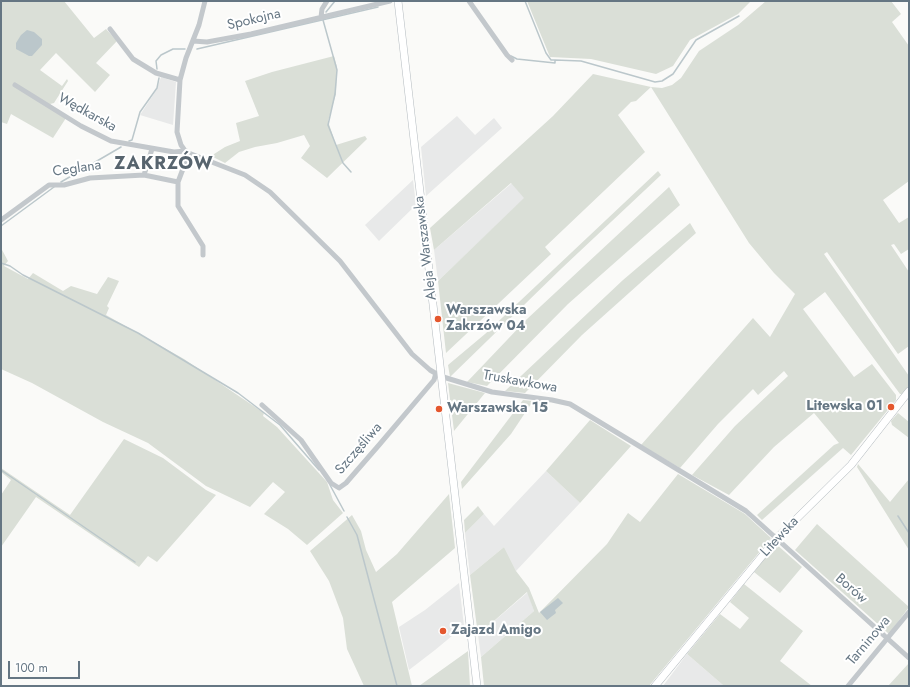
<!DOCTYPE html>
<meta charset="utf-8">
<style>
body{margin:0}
#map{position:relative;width:910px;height:687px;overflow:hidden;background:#fafaf8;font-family:Jost,sans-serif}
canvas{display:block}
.frame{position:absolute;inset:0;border:2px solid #657683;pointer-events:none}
.scale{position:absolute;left:8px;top:661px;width:72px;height:18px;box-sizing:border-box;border:2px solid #657683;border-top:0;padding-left:5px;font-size:12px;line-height:14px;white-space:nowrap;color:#657683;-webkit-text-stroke:3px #fff;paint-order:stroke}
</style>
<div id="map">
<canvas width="910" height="687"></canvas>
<div class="frame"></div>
<div class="scale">100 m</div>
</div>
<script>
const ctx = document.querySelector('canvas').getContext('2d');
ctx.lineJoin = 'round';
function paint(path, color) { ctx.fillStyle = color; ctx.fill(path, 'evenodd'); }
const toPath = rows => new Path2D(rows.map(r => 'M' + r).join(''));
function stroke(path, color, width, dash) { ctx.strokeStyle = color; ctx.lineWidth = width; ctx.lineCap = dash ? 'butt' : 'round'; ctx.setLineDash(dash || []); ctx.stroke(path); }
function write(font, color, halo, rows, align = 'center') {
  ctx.font = font + ' Jost,sans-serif'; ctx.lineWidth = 4; ctx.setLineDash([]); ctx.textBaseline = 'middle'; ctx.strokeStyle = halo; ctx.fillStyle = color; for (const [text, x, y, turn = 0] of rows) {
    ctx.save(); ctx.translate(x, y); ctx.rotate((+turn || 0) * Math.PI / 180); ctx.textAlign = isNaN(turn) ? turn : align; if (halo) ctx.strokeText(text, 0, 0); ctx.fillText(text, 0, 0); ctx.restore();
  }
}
paint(toPath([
 [161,77,176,82,173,125,140,115,157,89],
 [457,116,475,135,494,118,502,128,426,196,421,147],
 [413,180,416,205,379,241,365,225],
 [512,183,525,198,438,281,434,250],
 [546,471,580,503,516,571,504,547,470,575,465,533,484,514,494,526],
 [459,583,464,626,435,650,409,670,399,627,425,610],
 [528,592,534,611,481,657,478,635],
 [687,654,724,686,663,686]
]), '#e8e9e9');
paint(toPath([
 [1,1,64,1,94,38,106,29,117,41,96,63,110,75,95,92,56,53,40,70,62,86,67,79,68,81,54,103,50,104,66,118,53,138,11,114,7,124,1,122],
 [527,1,751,1,738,14,690,40,673,66,656,74,591,59,550,57],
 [766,1,891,1,901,14,892,22,909,46,909,181,883,200,899,223,909,217,909,249,901,254,894,244,891,245,909,272,909,346,898,354,827,252,824,254,909,376,909,386,903,394,900,394,825,292,803,309,854,377,872,364,896,395,896,400,851,455,843,448,762,520,757,515,834,445,839,443,814,413,774,447,729,495,692,475,735,426,788,376,784,371,758,395,753,389,718,424,680,468,641,445,753,318,770,337,795,294,774,273,749,243,651,87,636,101,631,102,618,115,645,152,545,247,551,254,446,353,438,281,524,198,511,183,434,250,430,228,553,116,593,74,651,87,662,88,672,85,681,78,699,51,738,25],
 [334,56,337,67,336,94,328,121,336,145,365,136,367,139,327,178,301,158,310,146,304,135,277,143,255,147,239,152,225,163,211,156,225,147,240,141,236,123,259,116,245,81,272,72],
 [658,171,661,175,562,268,450,377,448,365,485,334],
 [669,187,680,205,568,304,487,386,467,382,527,319],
 [690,223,696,233,582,335,525,393,505,391,623,280],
 [1,248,8,261,4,266,28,279,33,273,63,291,71,286,97,294,108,277,119,281,107,306,109,308,106,315,184,359,264,413,263,416,277,427,327,482,333,500,343,513,307,545,288,529,264,514,285,492,273,482,250,507,206,486,148,443,103,422,32,383,1,369],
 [448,383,485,393,454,431],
 [523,400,533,401,511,434,462,489,461,482],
 [898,413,909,422,909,438,892,425,891,421],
 [590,420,631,446,580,503,546,471],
 [124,439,163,458,206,490,216,495,157,562,148,556,139,567,36,497,1,547,1,495,11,480,1,472,1,468,70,515],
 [858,464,890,502,909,479,909,550,857,467],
 [678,474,745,514,771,538,649,686,484,686,481,657,534,611,527,592,478,635,470,575,504,547,516,571,529,588,539,613,607,544,628,513,640,522],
 [449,494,455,548,392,602,412,686,364,686,347,649,343,618,329,581,310,551,352,515,361,531,366,550,376,572,397,554],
 [478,506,484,514,465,533,464,520],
 [817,524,909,607,889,634,795,550],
 [776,544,802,567,780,593,754,572],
 [744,584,803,631,780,661,812,686,724,686,687,654,720,614,740,629,749,618,730,602],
 [468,651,470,686,419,686],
 [909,663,909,686,888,686]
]), '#dadfd7');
paint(toPath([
 [27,30,34,32,42,39,42,45,32,56,29,56,16,49,16,43,21,35],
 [558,598,563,603,555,610,556,613,547,620,540,612]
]), '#bbc7cb');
stroke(toPath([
 [326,12,335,1],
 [323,20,337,70,335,94,328,125,343,163,351,172],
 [197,49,378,7],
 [511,56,517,59,555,63,555,60,551,60,546,53,525,1],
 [555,60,581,61,655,82,662,81,673,74,696,40,739,16],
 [157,69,156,61,161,55,173,49,185,49],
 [129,141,132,140,140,112,157,88,159,78],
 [61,182,121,147],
 [1,226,54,187],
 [1,263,10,266,23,275,138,333,238,393,280,425,319,470],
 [1,470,135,562],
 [330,485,344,511],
 [898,516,909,533],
 [347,517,357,535,397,686]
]), '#bbc7cb', 1.5);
const secondary = toPath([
 [398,1,477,686],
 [655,686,777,538,851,465,909,391]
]);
stroke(secondary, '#b3babf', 8);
stroke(toPath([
 [205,1,199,25,186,58,180,80,177,132,181,145,186,152,245,175,270,192,340,261,412,354,430,370,440,376,492,392,552,400,570,404,746,511,909,658],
 [469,1,507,55,512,60],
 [321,17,322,9,327,1],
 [110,29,133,59,156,73,180,80],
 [193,41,207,42,251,34,390,1],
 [15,85,81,126,111,141,174,152,186,151],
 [189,153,178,182,178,206,203,246,203,255],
 [144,175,152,149],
 [1,220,49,185,64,185,90,178,144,175,178,182],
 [262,405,301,440,331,483,339,488,346,483,379,445,434,380,436,373],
 [848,686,909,612]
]), '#c3c8cc', 5);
stroke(secondary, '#fff', 7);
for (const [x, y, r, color] of [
 [438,319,4,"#e4572e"],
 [891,407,4,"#e4572e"],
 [439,409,4,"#e4572e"],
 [443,631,4,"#e4572e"]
]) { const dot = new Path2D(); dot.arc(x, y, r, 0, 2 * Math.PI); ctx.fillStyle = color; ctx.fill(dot); stroke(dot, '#fff', 1.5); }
write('14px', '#657683', '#fff', [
 ["Spokojna",254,20,-13],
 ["Wędkarska",87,113,29],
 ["Ceglana",77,169,-8],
 ["Aleja Warszawska",426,248,-97],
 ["Truskawkowa",520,382,10],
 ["Szczęśliwa",359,449,-49],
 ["Litewska",780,537,-47],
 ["Borów",851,589,41],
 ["Tarninowa",869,641,-50]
]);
write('bold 14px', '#657683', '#fff', [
 ["Warszawska",446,311],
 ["Zakrzów 04",446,327],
 ["Litewska 01",883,407,"right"],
 ["Warszawska 15",447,409],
 ["Zajazd Amigo",451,631]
], 'left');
ctx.letterSpacing = '1px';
write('bold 18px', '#57646e', '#fff', [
 ["ZAKRZÓW",164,165]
]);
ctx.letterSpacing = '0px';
</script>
